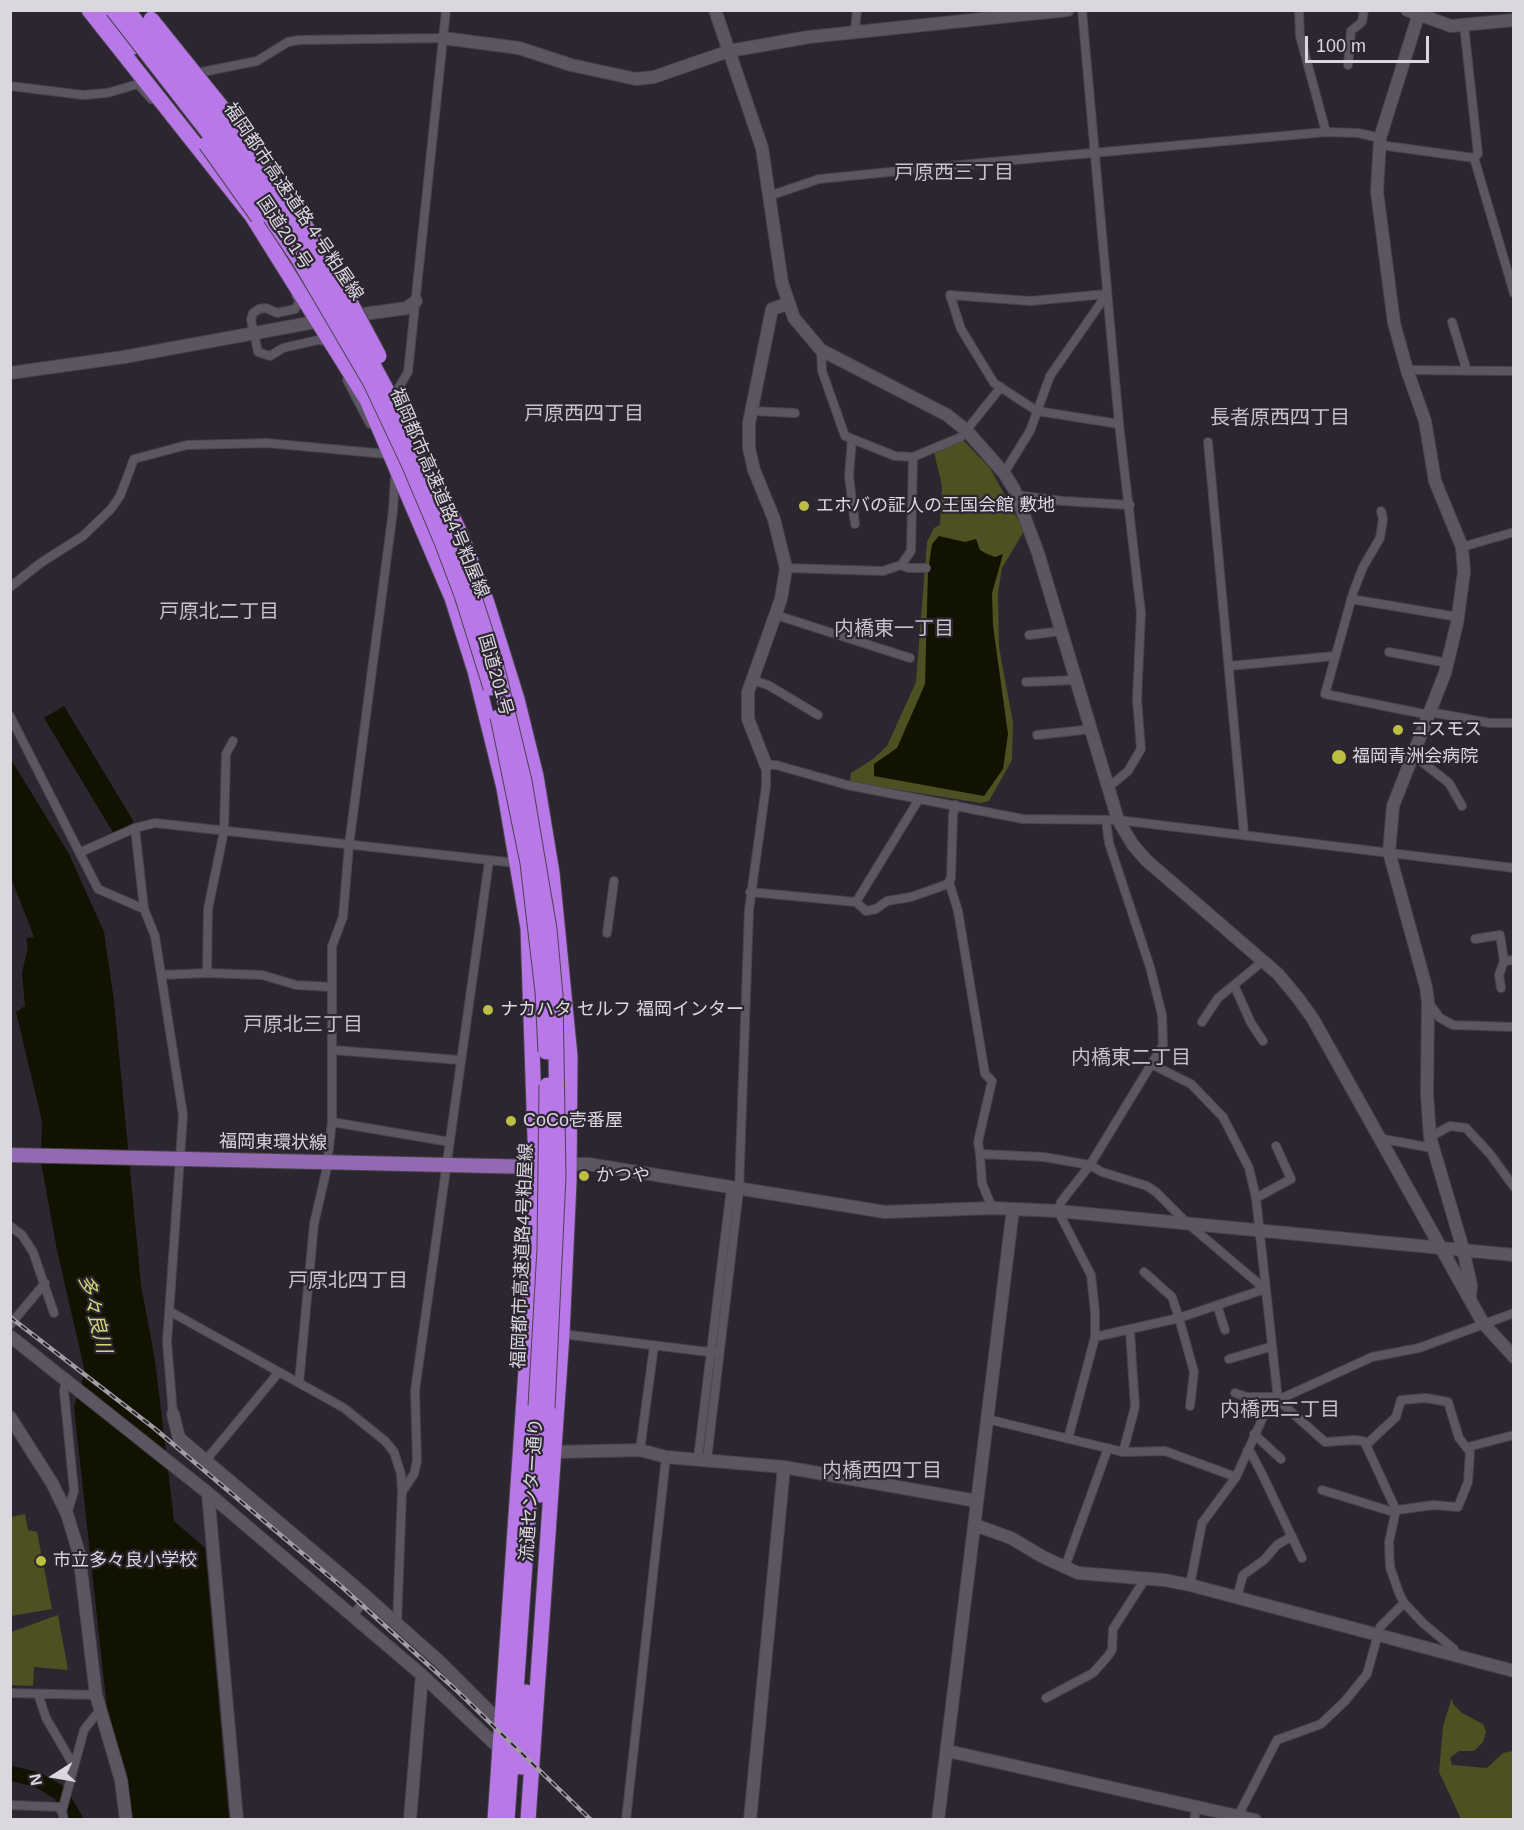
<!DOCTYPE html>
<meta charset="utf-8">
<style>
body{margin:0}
#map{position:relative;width:1524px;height:1830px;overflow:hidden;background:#2b2630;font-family:Arial,sans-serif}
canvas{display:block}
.frame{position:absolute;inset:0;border:12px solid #dbd7de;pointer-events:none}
.north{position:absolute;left:24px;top:1746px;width:60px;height:60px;-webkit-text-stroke:4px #2b2630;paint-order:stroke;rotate:259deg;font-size:16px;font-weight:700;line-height:24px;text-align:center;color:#dbd7de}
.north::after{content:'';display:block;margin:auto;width:21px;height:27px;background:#dbd7de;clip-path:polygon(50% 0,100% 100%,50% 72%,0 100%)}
.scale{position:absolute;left:1305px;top:36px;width:124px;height:27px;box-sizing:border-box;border:3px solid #dbd7de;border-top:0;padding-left:8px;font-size:18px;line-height:21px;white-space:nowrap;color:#dbd7de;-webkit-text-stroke:4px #2b2630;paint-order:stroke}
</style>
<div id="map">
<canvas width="1524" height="1830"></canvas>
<div class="frame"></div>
<div class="north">N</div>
<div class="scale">100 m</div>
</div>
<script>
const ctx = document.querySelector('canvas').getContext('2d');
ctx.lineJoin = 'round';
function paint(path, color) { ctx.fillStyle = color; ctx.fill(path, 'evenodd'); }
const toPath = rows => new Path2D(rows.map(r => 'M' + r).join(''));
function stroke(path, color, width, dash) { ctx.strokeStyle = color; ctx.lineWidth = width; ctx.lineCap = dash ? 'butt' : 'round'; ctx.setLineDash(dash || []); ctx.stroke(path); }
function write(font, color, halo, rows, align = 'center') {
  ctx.font = font + ' Arial,"Noto Sans JP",sans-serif'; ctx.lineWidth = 4.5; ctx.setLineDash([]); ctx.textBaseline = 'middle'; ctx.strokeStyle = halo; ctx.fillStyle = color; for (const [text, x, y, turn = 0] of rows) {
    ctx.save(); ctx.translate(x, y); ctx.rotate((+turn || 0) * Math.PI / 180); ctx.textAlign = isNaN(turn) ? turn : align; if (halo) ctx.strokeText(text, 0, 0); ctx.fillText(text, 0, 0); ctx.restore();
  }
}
paint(toPath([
 [963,440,990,468,1024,531,1002,568,998,593,999,647,1013,723,1012,760,989,801,981,803,850,782,851,773,873,759,887,746,916,682,927,542,934,528,940,525,942,486,934,452],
 [25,1514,28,1530,37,1532,52,1609,11,1616,11,1517],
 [58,1615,68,1670,34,1667,33,1686,12,1685,11,1632],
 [1452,1698,1453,1704,1462,1713,1483,1724,1486,1732,1483,1742,1474,1751,1459,1751,1450,1758,1452,1765,1487,1768,1503,1753,1513,1751,1513,1819,1461,1819,1439,1772,1443,1726]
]), '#4f5021');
paint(toPath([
 [939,536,965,542,976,539,980,550,987,554,995,557,1003,554,992,593,993,626,1008,734,1003,769,984,796,874,776,874,764,897,748,925,684,928,571,932,544],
 [64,706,134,822,114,834,44,718],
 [10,758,69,854,104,932,114,1001,141,1285,155,1360,174,1521,205,1548,229,1819,131,1819,109,1726,74,1407,85,1372,57,1250,41,1162,42,1121,16,1012,25,1006,22,973,28,947,26,938,34,937,11,878]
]), '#121201');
stroke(toPath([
 [10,1773,38,1780,60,1793,76,1820]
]), '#121201', 15);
const street = toPath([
 [1082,10,1119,424,1141,613,1137,699,1141,749,1128,771,1109,787],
 [1299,10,1300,36,1326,132],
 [1464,25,1478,154,1474,158,1514,293],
 [855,30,857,10],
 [1348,65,1351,31,1362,22,1364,10],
 [202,72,257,61,288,42,299,40,443,38],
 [10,86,83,95,107,93,138,84,151,99],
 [1380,145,1474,158],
 [769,196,819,179,970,164,1326,132,1358,133,1380,138],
 [1107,294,1030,301,950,295,961,329,994,383,1037,411,1119,424],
 [296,295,300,301,295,309,277,313,266,308,259,309,253,313,251,320,258,352,270,356,283,348,318,340,327,341,328,344],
 [1452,322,1467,371],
 [821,350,822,371,845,436,895,456,913,457,961,437,1001,387],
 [1407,370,1514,371],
 [347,380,370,424],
 [399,387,408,372,446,10],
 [752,411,795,413],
 [852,439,849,476,855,524],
 [1208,442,1244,834],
 [1004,473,1030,431,1050,376,1107,294],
 [1016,495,1063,501,1130,505],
 [1381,511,1383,519,1380,538,1363,567,1353,593,1325,694,1429,715],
 [1462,547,1514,532],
 [901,565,908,568,926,568],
 [786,568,883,571,901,565,911,551,913,457],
 [10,587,42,562,83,536,111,509,120,496,134,459,187,445,267,443,386,454],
 [1351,599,1458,617],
 [776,615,910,658],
 [1029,635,1062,631],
 [1389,652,1447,663],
 [1229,666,1335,656],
 [752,680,768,685,818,715],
 [1026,682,1076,680],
 [1430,712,1490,723,1514,723],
 [10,716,98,889,144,909],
 [1037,735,1092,729],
 [1413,755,1449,783,1462,806],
 [81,852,135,828],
 [949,882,958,911,985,1074,992,1081,978,1142,980,1154],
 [750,892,856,902,919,799],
 [856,902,866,911,876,909,887,901,911,897,948,884,951,878,953,815,955,805],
 [607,933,614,881],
 [1475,939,1500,935,1504,961],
 [207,973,208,909,224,831,226,754,233,741],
 [161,975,207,973,262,975,296,985,331,987],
 [1234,985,1251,1023,1263,1041],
 [1501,988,1499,975,1504,961,1514,960],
 [1428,1002,1440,1018,1453,1025,1514,1027],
 [1202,1022,1218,998,1263,961],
 [332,1050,460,1060],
 [1153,1065,1191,1084,1223,1117,1249,1168,1256,1198,1278,1400,1325,1442,1354,1440,1363,1441,1366,1445,1396,1510,1389,1542,1390,1567,1399,1593,1404,1603,1424,1624,1454,1649,1456,1657],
 [332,1122,450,1142],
 [1430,1137,1450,1126,1466,1128,1490,1154,1514,1187],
 [1378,1138,1432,1148],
 [1256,1198,1291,1179,1276,1146],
 [992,1208,982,1183,980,1154,1044,1157,1090,1165,1102,1172,1147,1186,1156,1192,1187,1223,1265,1289],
 [10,1226,22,1235,33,1252,54,1313],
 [1144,1272,1172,1297,1179,1318,1194,1372,1190,1406],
 [1217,1305,1225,1330],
 [171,1312,344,1408,385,1441,394,1452,401,1474,402,1492,397,1624],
 [10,1325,45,1283],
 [562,1334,717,1353],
 [1095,1337,1179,1318,1265,1289],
 [1229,1359,1270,1347],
 [66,1379,64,1391,74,1491,67,1514],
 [299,1383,314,1224,326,1172,332,1122,332,946,343,917,349,845,393,511,395,476],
 [1235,1393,1247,1397,1277,1397],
 [173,1414,167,1342,183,1115,155,936,144,909,135,828,155,823,516,863],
 [987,1419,1123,1452,1165,1451,1236,1477],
 [1254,1434,1281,1459],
 [1068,1439,1095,1337,1095,1312,1091,1275,1058,1211,1061,1202,1090,1165,1163,1045,1162,1015,1150,967,1109,843,1106,820],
 [1468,1447,1514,1435],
 [640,1450,654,1346],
 [1247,1451,1251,1453,1262,1474,1302,1558],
 [1123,1452,1135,1407,1130,1331],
 [698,1458,731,1188],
 [707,1459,739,1190,749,910,766,786,766,765,776,765,847,785,1023,819,1118,820,1514,868],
 [206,1460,279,1372],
 [1322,1490,1390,1511,1433,1505,1458,1507,1468,1482,1470,1452,1459,1438,1448,1402,1426,1398,1401,1400,1396,1417,1366,1445],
 [402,1492,414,1474,417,1461,415,1391,489,861],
 [1065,1567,1108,1448],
 [1190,1585,1202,1523,1236,1477,1264,1415,1278,1400,1372,1357,1419,1348,1514,1313],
 [1237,1597,1243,1575,1264,1560,1277,1545,1292,1536],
 [352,1616,367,1598],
 [10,1693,96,1695],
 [38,1694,46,1718,74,1766],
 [1046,1698,1093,1673,1108,1656,1112,1650,1113,1629,1145,1579],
 [10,1805,58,1807,62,1811],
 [1239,1814,1277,1740,1321,1724,1345,1701,1367,1674,1380,1627,1404,1603],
 [64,1820,62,1811,84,1730,99,1711],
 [626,1820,666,1457],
 [1194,1820,1197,1806]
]);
const secondary = toPath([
 [715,10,762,148,782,283,794,318,821,350,947,415,967,431,1004,473,1014,489,1038,553,1118,820,1133,845,1146,860,1278,974,1298,998,1313,1019,1483,1323,1514,1357],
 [1407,10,1451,26,1514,20],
 [1420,10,1380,138,1377,192,1394,323,1407,370,1425,421,1435,481,1462,547,1464,572,1457,623,1445,673,1393,806,1389,852,1426,987,1428,1002,1427,1094,1430,1137,1463,1249,1471,1285,1470,1297],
 [443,38,519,48,571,65,636,79,654,77,729,51,809,37,1068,10],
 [349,316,407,308,416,301],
 [10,373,124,357,326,320],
 [766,765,748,719,748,692,781,599,786,568,774,519,754,470,749,448,749,423,772,309,787,304],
 [561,1164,588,1164,885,1212,992,1208,1058,1211,1514,1255],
 [10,1336,208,1493,422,1675,501,1750],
 [173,1414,179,1438,352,1584,439,1661,502,1724],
 [10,1417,52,1483,67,1514,79,1553,96,1695,121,1780,126,1820],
 [555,1452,640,1450,666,1457,784,1467,977,1501],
 [208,1493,237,1820],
 [975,1525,1011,1538,1043,1557,1078,1573,1164,1580,1190,1585,1514,1671],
 [948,1751,1255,1820],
 [410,1820,422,1675],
 [750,1820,784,1467],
 [938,1820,1013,1209]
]);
const primary = toPath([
 [10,1155,536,1167]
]);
const highway = toPath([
 [89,10,252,216,367,400,452,598,475,671,504,788,528,928,536,1167,529,1326,495,1820],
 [97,11,133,47],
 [440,491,461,535,487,603,517,699,536,776,552,873,570,1056,569,1182,562,1334,528,1820],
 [540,1495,547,1408],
 [521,1767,526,1692],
 [507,1820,536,1406]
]);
stroke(street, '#48434b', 10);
stroke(secondary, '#48434b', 14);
stroke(primary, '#48434b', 16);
stroke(highway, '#48434b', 17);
stroke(street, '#5c5662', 8);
stroke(secondary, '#5c5662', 12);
stroke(primary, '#936ab2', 14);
stroke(highway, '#b878e7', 15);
const rail = toPath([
 [10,1317,154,1428,341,1586,455,1689,591,1820]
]);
stroke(rail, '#a29da5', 4.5);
stroke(rail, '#2b2630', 2, [7]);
const highwayBridge = toPath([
 [113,10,246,181,298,258,371,383,410,466,442,542,462,595,491,688],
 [127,10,225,133,267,192,318,269,356,333,385,387,435,495,472,591,496,665,524,781,549,929,555,995,558,1176,547,1408],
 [151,19,232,120,324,253,379,356],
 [206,144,258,217],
 [498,717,528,863,543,992,546,1052],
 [536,1406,545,1249,547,1085]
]);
stroke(highwayBridge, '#48434b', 17, []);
stroke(highwayBridge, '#b878e7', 15);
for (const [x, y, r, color] of [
 [804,506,6,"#bdbf43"],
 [1398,730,6,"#bdbf43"],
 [1339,757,8,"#bdbf43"],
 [488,1010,6,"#bdbf43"],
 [511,1121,6,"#bdbf43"],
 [584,1176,6,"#bdbf43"],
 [41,1561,6,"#bdbf43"]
]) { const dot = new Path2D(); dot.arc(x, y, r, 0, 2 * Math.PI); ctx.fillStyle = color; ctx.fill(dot); stroke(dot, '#2b2630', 2); }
write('18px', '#dbd7de', '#2b2630', [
 ["福岡都市高速道路４号粕屋線",293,202,56],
 ["国道201号",284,233,56],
 ["福岡都市高速道路4号粕屋線",439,493,67],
 ["国道201号",495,675,74],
 ["福岡東環状線",273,1143,1],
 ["福岡都市高速道路4号粕屋線",523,1256,-88],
 ["流通センター通り",532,1490,-86]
]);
write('18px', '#dbd7de', '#2b2630', [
 ["エホバの証人の王国会館 敷地",816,506],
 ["コスモス",1410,730],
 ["福岡青洲会病院",1352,757],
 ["ナカハタ セルフ 福岡インター",500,1010],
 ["CoCo壱番屋",523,1121],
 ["かつや",596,1176],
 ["市立多々良小学校",53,1561]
], 'left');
write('20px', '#c7c0cd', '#2b2630', [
 ["戸原西三丁目",954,173],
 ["戸原西四丁目",584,414],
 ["長者原西四丁目",1280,418],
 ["戸原北二丁目",219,612],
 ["内橋東一丁目",894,629],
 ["戸原北三丁目",303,1025],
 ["内橋東二丁目",1131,1058],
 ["戸原北四丁目",348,1281],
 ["内橋西二丁目",1280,1410],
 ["内橋西四丁目",882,1471]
]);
write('italic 20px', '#d3d679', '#2b2630', [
 ["多々良川",94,1314,76]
]);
</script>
